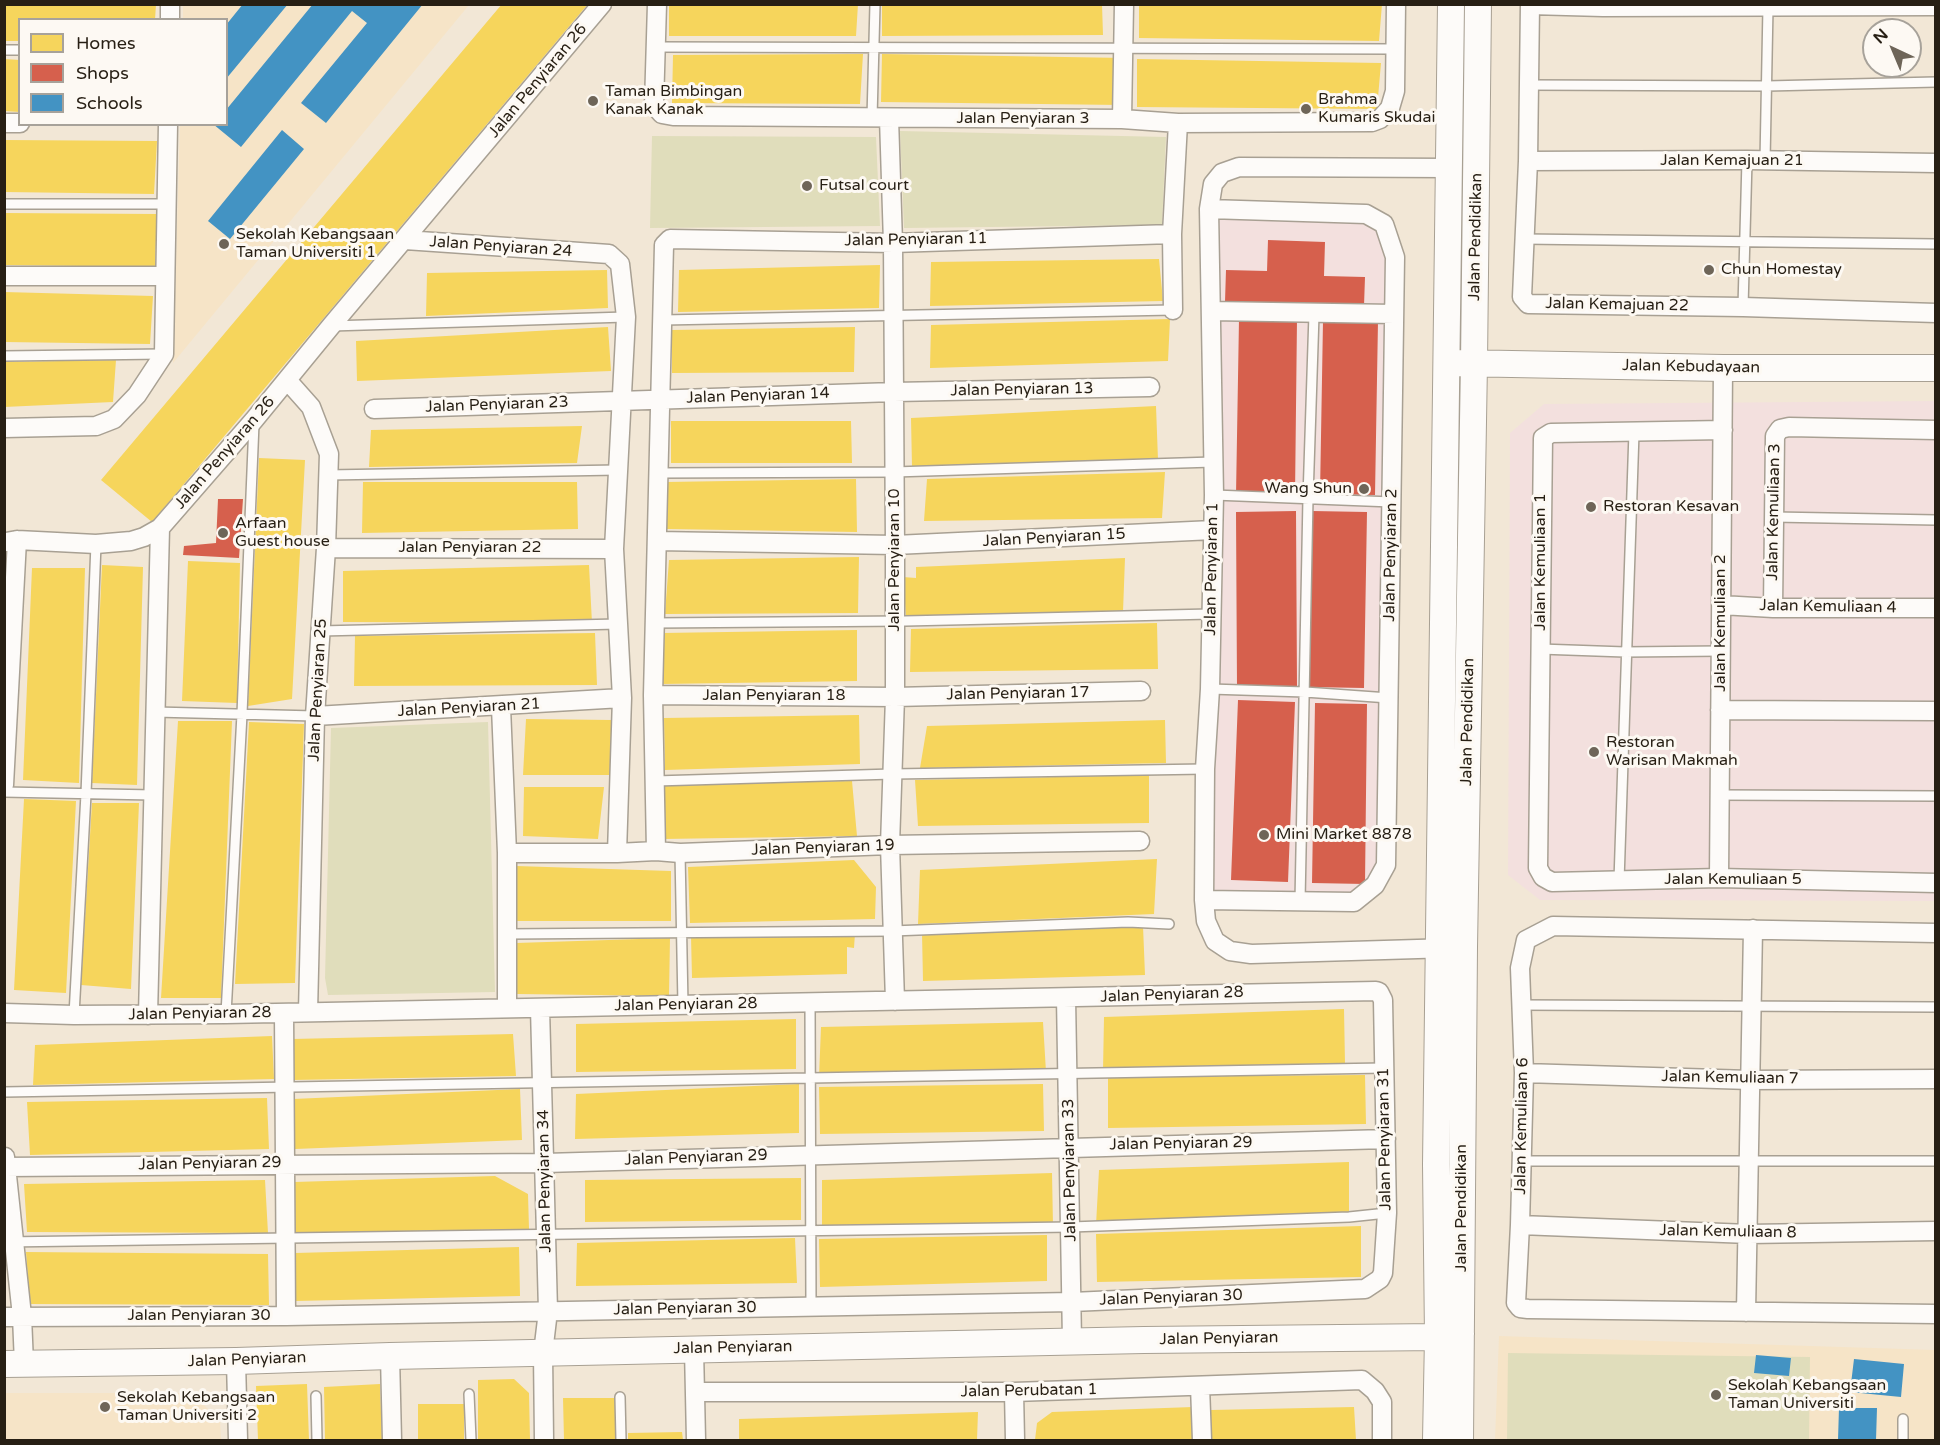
<!DOCTYPE html>
<style>
body{margin:0}
#map{position:relative;width:1940px;height:1445px;overflow:hidden;background:#f2e7d6;font-family:"Varela Round",sans-serif}
canvas{display:block}
.frame{position:absolute;inset:0;border:6px solid #271f14;pointer-events:none}
.legend{position:absolute;left:18px;top:18px;width:210px;height:108px;box-sizing:border-box;background:#fdf9f3;border:2px solid #a7a29a;margin:0;padding:8px 10px;list-style:none;font-size:18px;color:#271f14}
.legend li{display:flex;align-items:center;gap:12px;height:30px}
.legend b{width:30px;border:2px solid #a7a29a}
.north{position:absolute;left:1862px;top:18px;width:60px;height:60px;box-sizing:border-box;background:#fdf9f3;border:2px solid #a7a29a;border-radius:50%;rotate:316deg;font-size:16px;font-weight:700;line-height:24px;text-align:center;color:#271f14}
.north::after{content:'';display:block;margin:auto;width:21px;height:27px;background:#6e6558;clip-path:polygon(50% 0,100% 100%,50% 72%,0 100%)}
</style>
<div id="map">
<canvas width="1940" height="1445"></canvas>
<div class="frame"></div>
<ul class="legend">
<li><b style="height:16px;background:#f6d55c"></b>Homes</li>
<li><b style="height:16px;background:#d6604d"></b>Shops</li>
<li><b style="height:16px;background:#4393c3"></b>Schools</li>
</ul>
<div class="north">N</div>
</div>
<script>
const ctx = document.querySelector('canvas').getContext('2d');
ctx.lineJoin = 'round';
function paint(path, color) { ctx.fillStyle = color; ctx.fill(path, 'evenodd'); }
const toPath = rows => new Path2D(rows.map(r => 'M' + r).join(''));
function stroke(path, color, width, dash) { ctx.strokeStyle = color; ctx.lineWidth = width; ctx.lineCap = dash ? 'butt' : 'round'; ctx.setLineDash(dash || []); ctx.stroke(path); }
function write(font, color, halo, rows, align = 'center') {
  ctx.font = font + ' "Varela Round",sans-serif'; ctx.lineWidth = 6; ctx.setLineDash([]); ctx.textBaseline = 'middle'; ctx.strokeStyle = halo; ctx.fillStyle = color; for (const [text, x, y, turn = 0] of rows) {
    ctx.save(); ctx.translate(x, y); ctx.rotate((+turn || 0) * Math.PI / 180); ctx.textAlign = isNaN(turn) ? turn : align; if (halo) ctx.strokeText(text, 0, 0); ctx.fillText(text, 0, 0); ctx.restore();
  }
}
paint(toPath([
 [1204,203,1389,219,1393,864,1357,908,1198,906,1206,521],
 [1935,401,1935,901,1540,900,1508,875,1510,433,1544,404]
]), '#f3e0de');
paint(toPath([
 [183,5,469,5,173,363,180,125,226,124,226,20,183,19],
 [1499,1336,1935,1350,1935,1440,1495,1440],
 [5,1393,192,1393,220,1421,221,1440,5,1440]
]), '#f6e4c7');
paint(toPath([
 [900,131,1166,137,1162,225,904,228],
 [652,136,876,137,880,226,650,228],
 [488,722,495,992,328,995,325,978,331,728],
 [1508,1353,1810,1357,1809,1440,1507,1440]
]), '#e0ddbb');
paint(toPath([
 [4,4,156,4,155,20,20,20,20,41,4,41],
 [502,4,588,4,152,522,101,480],
 [669,4,858,4,856,36,669,36],
 [882,4,1102,4,1103,35,882,36],
 [1139,4,1382,4,1379,41,1139,38],
 [863,54,860,104,672,103,673,55],
 [882,54,1126,58,1121,105,881,102],
 [4,59,20,60,20,112,4,111],
 [1137,59,1381,63,1377,109,1137,107],
 [4,140,157,141,154,194,4,192],
 [4,213,157,214,155,267,4,265],
 [1159,259,1163,301,930,306,931,262],
 [880,265,879,308,678,312,679,270],
 [607,270,608,308,426,316,427,273],
 [4,292,153,296,150,344,4,342],
 [1170,319,1168,361,930,368,931,325],
 [608,327,611,371,357,381,356,341],
 [855,327,854,372,672,373,672,330],
 [116,360,113,402,4,407,4,362],
 [1156,406,1158,460,912,467,911,418],
 [671,421,851,421,852,463,671,463],
 [582,426,577,463,369,467,371,430],
 [259,458,305,460,292,699,248,706],
 [1165,472,1162,518,924,521,927,479],
 [856,479,857,532,666,529,666,482],
 [363,482,577,482,578,529,362,533],
 [859,557,858,613,665,614,669,560],
 [1125,558,1123,612,906,617,903,577,916,578,916,567],
 [188,561,240,563,237,703,182,701],
 [102,565,143,567,137,785,92,783],
 [589,565,592,623,343,622,343,571],
 [32,568,85,568,79,783,23,780],
 [1157,623,1158,669,910,672,911,629],
 [857,630,857,681,662,684,662,633],
 [595,633,597,685,354,686,355,636],
 [859,715,860,764,665,770,664,718],
 [526,719,613,720,610,775,523,775],
 [1165,720,1166,763,920,768,927,726],
 [178,721,232,721,221,998,161,998],
 [249,722,304,724,295,983,235,984],
 [1149,775,1149,823,918,826,915,780],
 [852,781,857,836,663,839,661,784],
 [524,787,604,787,598,839,523,836],
 [24,799,76,801,66,993,14,990],
 [92,803,139,803,131,989,81,985],
 [1157,859,1154,914,918,924,920,870],
 [854,860,876,887,875,919,690,923,688,867],
 [516,866,671,871,671,921,516,921],
 [1143,926,1145,975,923,981,922,933],
 [855,933,854,948,847,947,847,974,692,978,691,936],
 [670,938,669,996,517,994,516,943],
 [1344,1009,1345,1064,1103,1071,1104,1017],
 [796,1019,796,1069,576,1072,576,1024],
 [1043,1022,1046,1072,819,1077,821,1027],
 [513,1034,516,1076,292,1080,292,1039],
 [272,1036,274,1079,33,1085,35,1045],
 [1365,1075,1366,1124,1108,1128,1108,1077],
 [799,1084,799,1133,575,1139,576,1094],
 [1043,1084,1044,1131,820,1134,819,1087],
 [520,1089,522,1140,295,1149,293,1099],
 [267,1098,269,1149,30,1155,27,1102],
 [1349,1162,1349,1215,1096,1225,1099,1170],
 [1052,1173,1053,1226,822,1228,822,1180],
 [495,1176,528,1194,529,1229,293,1233,294,1182],
 [801,1178,801,1220,585,1222,585,1180],
 [265,1180,268,1233,27,1232,24,1184],
 [1361,1226,1361,1277,1097,1282,1096,1234],
 [1047,1235,1047,1281,820,1287,819,1239],
 [795,1238,797,1283,576,1286,577,1243],
 [519,1247,520,1296,295,1301,295,1253],
 [26,1252,268,1254,269,1305,30,1304],
 [514,1379,529,1393,530,1440,478,1440,478,1380],
 [307,1384,309,1440,258,1440,256,1386],
 [380,1384,382,1440,325,1440,324,1387],
 [563,1398,615,1398,615,1440,564,1440],
 [418,1404,464,1404,464,1440,418,1440],
 [1193,1407,1193,1440,1035,1440,1037,1423,1052,1412],
 [1354,1407,1356,1440,1211,1440,1211,1410],
 [978,1412,977,1440,739,1440,739,1419],
 [682,1432,683,1440,628,1440,628,1433]
]), '#f6d55c');
paint(toPath([
 [1268,240,1325,242,1324,276,1365,277,1364,306,1225,302,1226,270,1267,271],
 [1239,319,1297,319,1295,496,1236,495],
 [1323,321,1378,321,1375,495,1320,494],
 [218,499,243,499,239,558,183,555,184,546,216,543],
 [1296,511,1297,687,1237,688,1236,512],
 [1312,511,1367,512,1364,688,1309,687],
 [1238,700,1295,702,1288,882,1231,880],
 [1315,703,1367,704,1365,884,1312,883]
]), '#d6604d');
paint(toPath([
 [243,4,288,4,226,79,226,25],
 [313,4,423,4,326,123,301,103,367,23,352,11,241,147,213,124,226,124,226,110],
 [282,130,304,149,230,239,208,221],
 [1756,1355,1791,1358,1789,1376,1754,1373],
 [1854,1359,1904,1364,1901,1397,1850,1392],
 [1839,1408,1877,1408,1876,1440,1838,1440]
]), '#4393c3');
const lane = toPath([
 [656,47,1395,49],
 [4,50,20,50],
 [1529,85,1767,86,1936,82],
 [872,118,875,4],
 [1765,161,1768,7],
 [4,204,167,204],
 [1523,239,1936,244],
 [1743,307,1747,160],
 [663,320,1173,310],
 [331,326,626,317],
 [4,356,164,354],
 [659,473,894,472,1213,462],
 [328,475,618,470],
 [1214,495,1392,502],
 [1774,517,1936,520],
 [654,623,905,621,1211,614],
 [320,631,618,624],
 [1540,649,1625,652,1721,651],
 [1210,689,1305,692,1389,698],
 [155,712,315,716],
 [655,781,893,774,1205,769],
 [4,792,153,795],
 [1719,795,1936,796],
 [680,853,683,1005],
 [1619,881,1634,432],
 [1300,901,1308,498,1314,314],
 [507,934,892,931,1128,922,1169,924],
 [810,1002,811,1306],
 [1521,1005,1936,1007],
 [226,1014,242,714,254,423],
 [74,1015,86,794,96,544],
 [4,1092,1384,1068],
 [1522,1161,1936,1161],
 [4,1242,1071,1227,1349,1217,1387,1213],
 [469,1394,471,1440],
 [316,1396,317,1440],
 [620,1397,621,1440],
 [1903,1440,1903,1419]
]);
const street = toPath([
 [657,4,654,105,662,114,673,116,1122,119,1178,123,1372,122,1380,119,1390,108,1395,91,1396,4],
 [1530,4,1528,161,1522,297,1528,304,1743,307,1936,313],
 [1530,5,1603,7,1936,6],
 [170,20,170,4],
 [889,118,893,243,895,545,895,697,890,845,895,1001],
 [1122,119,1124,4],
 [4,123,20,123],
 [1528,161,1747,160,1936,163],
 [1449,168,1239,167,1222,173,1213,184,1209,209,1214,495,1210,689,1205,769,1204,900,1206,921,1215,941,1230,951,1251,954,1451,948],
 [405,240,609,254,620,264,626,317,614,549,622,698,617,853],
 [4,276,164,276],
 [1173,310,1172,234,1178,123],
 [1211,311,1394,314],
 [287,380,311,407,329,454,326,548,315,716,308,1012],
 [374,409,894,392,1150,387],
 [4,428,96,426,114,419,137,395,164,354,168,124],
 [1723,430,1551,433,1543,438,1538,868,1543,877,1552,882,1719,878,1936,883],
 [657,541,895,545,1213,530],
 [6,542,17,540,96,544,131,541,144,537,160,528],
 [326,548,614,549],
 [1721,605,1773,608,1936,608],
 [1773,608,1775,436,1780,429,1789,427,1936,430],
 [653,695,895,697,1141,691],
 [501,707,507,853,507,1008],
 [1720,710,1936,711],
 [315,716,622,698],
 [4,785,17,540],
 [656,851,653,695,664,245,670,239,893,243,1172,234],
 [507,853,617,853,656,851,680,853,890,845,1140,841],
 [1719,878,1723,368],
 [1204,900,1354,902,1375,885,1386,865,1395,257,1384,224,1366,214,1209,209],
 [1936,933,1553,926,1526,940,1520,968,1524,1073,1520,1225,1516,1303,1520,1308,1528,1309,1936,1314],
 [1066,998,1072,1341],
 [540,1008,548,1311,543,1353,544,1440],
 [4,1013,74,1015,226,1014,1376,991,1379,992,1383,1000,1387,1213,1383,1273,1380,1279,1365,1289,1072,1302,286,1316,4,1317],
 [284,1013,286,1316],
 [148,1015,160,528,254,420,331,326,602,4],
 [1524,1073,1750,1080,1936,1079],
 [5,1157,22,1316,24,1364],
 [4,1167,545,1163,1386,1139],
 [1520,1225,1749,1234,1936,1231],
 [1746,1312,1753,929],
 [694,1349,696,1440],
 [390,1356,392,1440],
 [236,1361,238,1440],
 [1200,1386,1202,1440],
 [695,1392,1014,1392,1362,1380,1375,1391,1382,1402,1382,1440],
 [1014,1392,1015,1440]
]);
const secondary = toPath([
 [1459,363,1723,368,1936,368],
 [4,1364,236,1361,390,1356,1144,1340,1438,1337,1461,1334],
 [1436,1440,1438,1337,1436,1164,1451,4],
 [1460,1440,1464,947,1474,363,1478,4]
]);
stroke(lane, '#a8a093', 12);
stroke(street, '#a8a093', 21);
stroke(secondary, '#a8a093', 28);
stroke(lane, '#fdfbf9', 9);
stroke(street, '#fdfbf9', 18);
stroke(secondary, '#fdfbf9', 26);
for (const [x, y, r, color] of [
 [593,101,6,"#6e6558"],
 [1306,109,6,"#6e6558"],
 [807,186,6,"#6e6558"],
 [224,244,6,"#6e6558"],
 [1709,270,6,"#6e6558"],
 [1364,489,6,"#6e6558"],
 [1591,507,6,"#6e6558"],
 [223,533,6,"#6e6558"],
 [1594,752,6,"#6e6558"],
 [1264,835,6,"#6e6558"],
 [1716,1395,6,"#6e6558"],
 [105,1407,6,"#6e6558"]
]) { const dot = new Path2D(); dot.arc(x, y, r, 0, 2 * Math.PI); ctx.fillStyle = color; ctx.fill(dot); stroke(dot, '#fdf9f3', 2); }
write('16px', '#271f14', '#fdf9f3', [
 ["Jalan Penyiaran 26",538,81,-50],
 ["Jalan Penyiaran 3",1023,119],
 ["Jalan Kemajuan 21",1732,161],
 ["Jalan Pendidikan",1476,237,-89],
 ["Jalan Penyiaran 11",916,240,-1],
 ["Jalan Penyiaran 24",501,247,4],
 ["Jalan Kemajuan 22",1617,305,1],
 ["Jalan Kebudayaan",1691,367,1],
 ["Jalan Penyiaran 13",1022,390,-1],
 ["Jalan Penyiaran 14",758,396,-2],
 ["Jalan Penyiaran 23",497,405,-2],
 ["Jalan Penyiaran 26",225,453,-49],
 ["Jalan Kemuliaan 3",1774,512,-89],
 ["Jalan Penyiaran 15",1054,538,-3],
 ["Jalan Penyiaran 22",470,548],
 ["Jalan Penyiaran 2",1391,555,-89],
 ["Jalan Penyiaran 10",895,560,-90],
 ["Jalan Kemuliaan 1",1541,562,-90],
 ["Jalan Penyiaran 1",1212,569,-89],
 ["Jalan Kemuliaan 4",1828,607,1],
 ["Jalan Kemuliaan 2",1721,623,-90],
 ["Jalan Penyiaran 25",318,690,-87],
 ["Jalan Penyiaran 17",1018,694,-1],
 ["Jalan Penyiaran 18",774,696],
 ["Jalan Penyiaran 21",469,708,-3],
 ["Jalan Pendidikan",1468,722,-89],
 ["Jalan Penyiaran 19",823,848,-2],
 ["Jalan Kemuliaan 5",1733,880],
 ["Jalan Penyiaran 28",1172,995,-2],
 ["Jalan Penyiaran 28",686,1005,-1],
 ["Jalan Penyiaran 28",200,1014,-1],
 ["Jalan Kemuliaan 7",1730,1078,1],
 ["Jalan Kemuliaan 6",1522,1126,-89],
 ["Jalan Penyiaran 31",1385,1139,-91],
 ["Jalan Penyiaran 29",1181,1144,-1],
 ["Jalan Penyiaran 29",696,1158,-2],
 ["Jalan Penyiaran 29",210,1164,-1],
 ["Jalan Penyiaran 33",1070,1170,-91],
 ["Jalan Penyiaran 34",545,1181,-91],
 ["Jalan Pendidikan",1462,1208,-90],
 ["Jalan Kemuliaan 8",1728,1232,1],
 ["Jalan Penyiaran 30",1171,1298,-2],
 ["Jalan Penyiaran 30",685,1309,-1],
 ["Jalan Penyiaran 30",199,1316],
 ["Jalan Penyiaran",1219,1339,-1],
 ["Jalan Penyiaran",733,1348,-1],
 ["Jalan Penyiaran",247,1360,-2],
 ["Jalan Perubatan 1",1029,1391,-1]
]);
write('16px', '#271f14', '#fdf9f3', [
 ["Taman Bimbingan",605,92],
 ["Kanak Kanak",605,110],
 ["Brahma",1318,100],
 ["Kumaris Skudai",1318,118],
 ["Futsal court",819,186],
 ["Sekolah Kebangsaan",236,235],
 ["Taman Universiti 1",236,253],
 ["Chun Homestay",1721,270],
 ["Wang Shun",1352,489,"right"],
 ["Restoran Kesavan",1603,507],
 ["Arfaan",235,524],
 ["Guest house",235,542],
 ["Restoran",1606,743],
 ["Warisan Makmah",1606,761],
 ["Mini Market 8878",1276,835],
 ["Sekolah Kebangsaan",1728,1386],
 ["Taman Universiti",1728,1404],
 ["Sekolah Kebangsaan",117,1398],
 ["Taman Universiti 2",117,1416]
], 'left');
</script>
